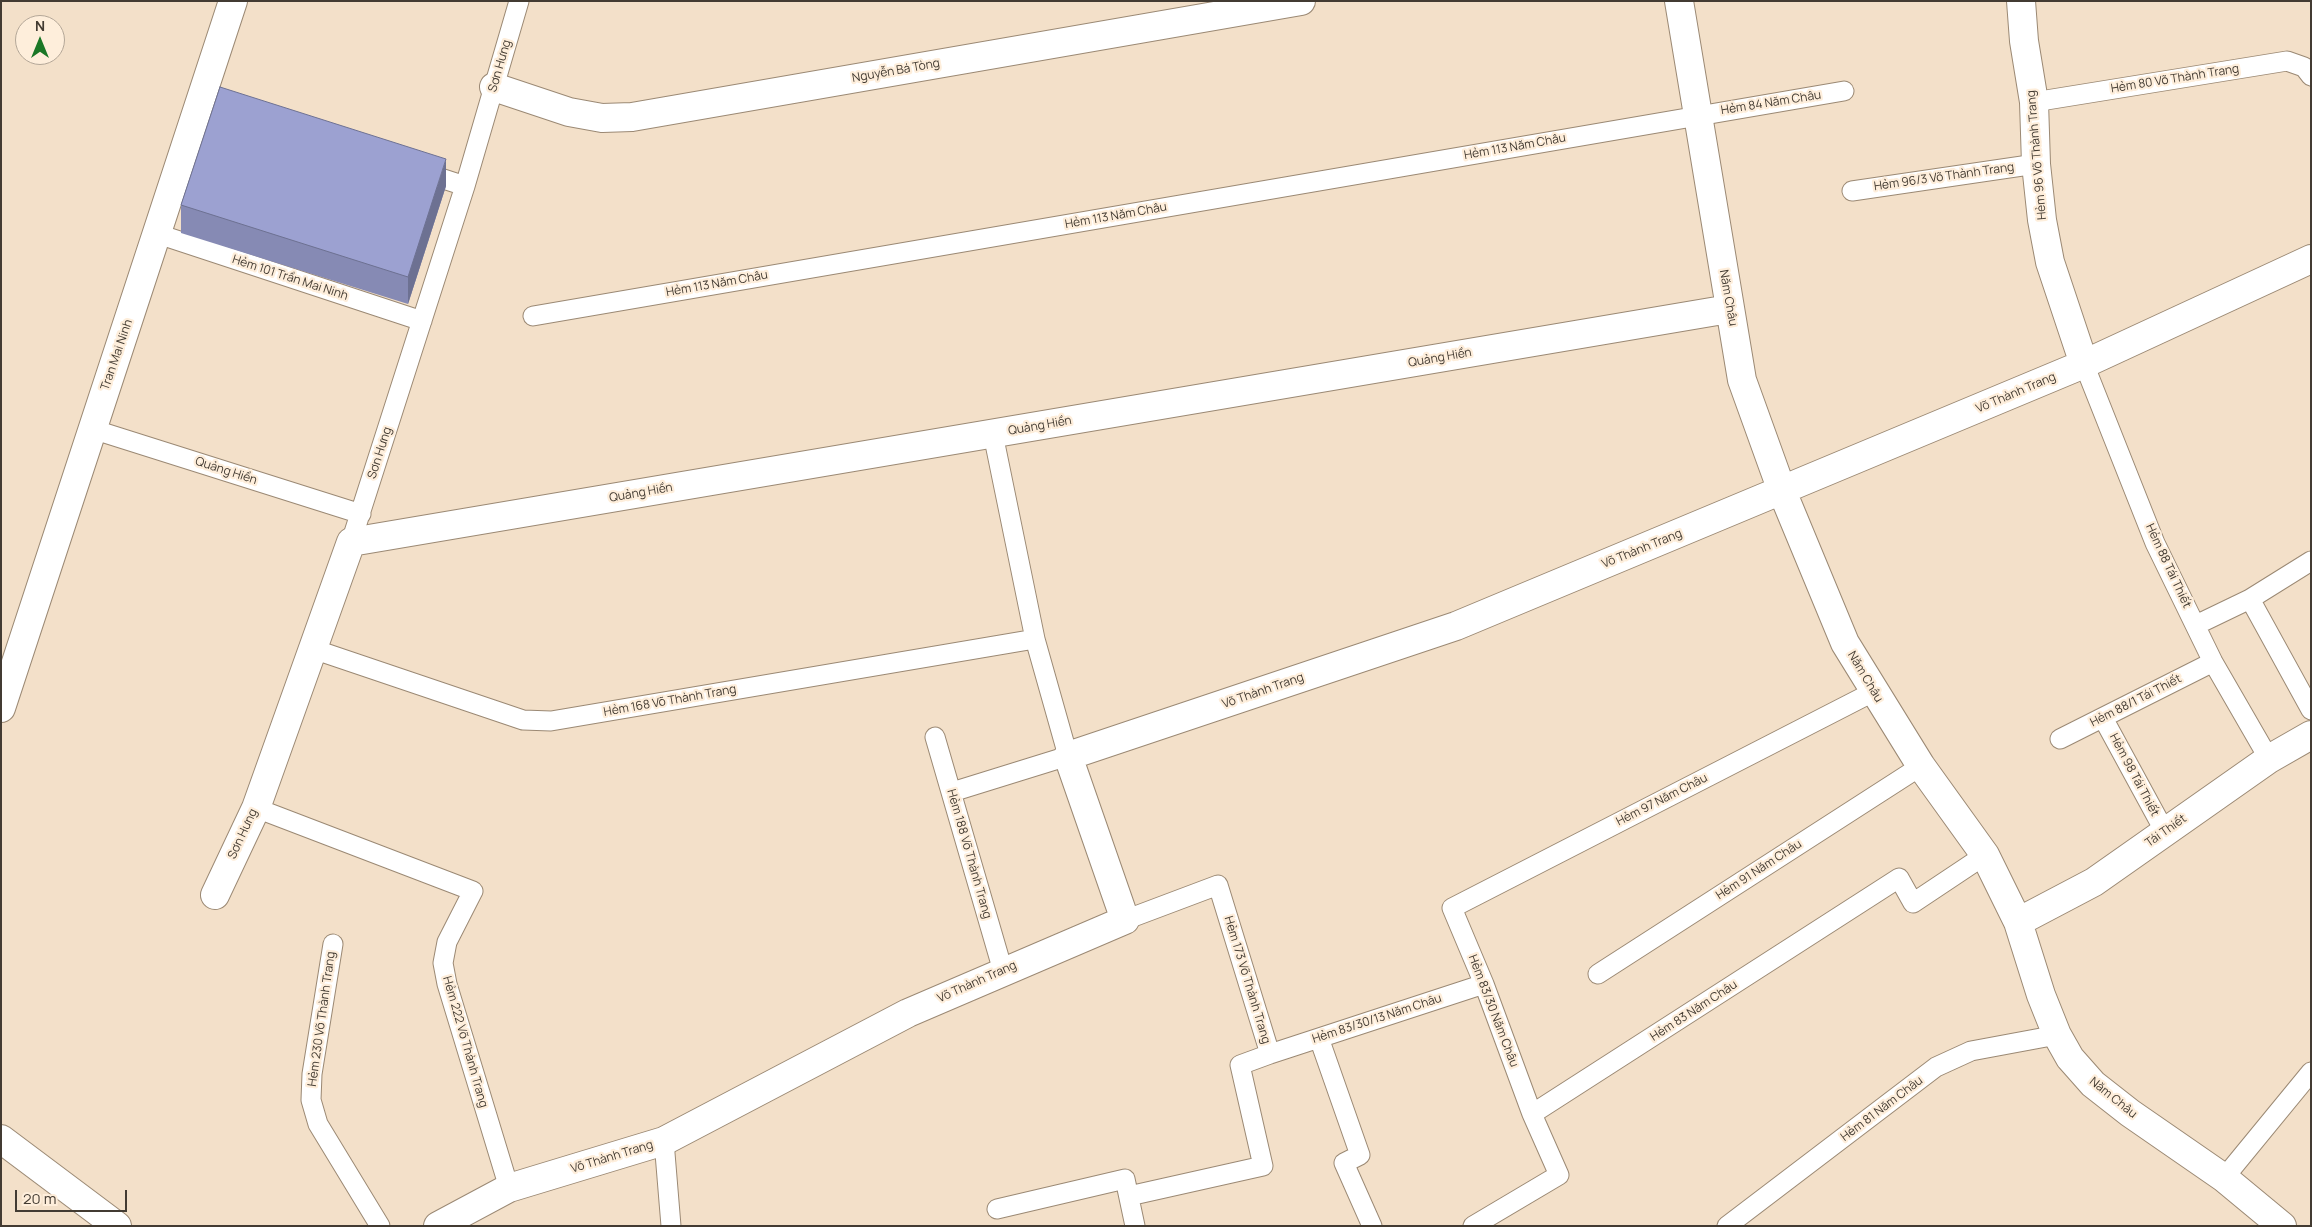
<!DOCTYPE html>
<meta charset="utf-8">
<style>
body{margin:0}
#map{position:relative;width:2312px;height:1227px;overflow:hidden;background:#f3e0c9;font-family:Manrope,sans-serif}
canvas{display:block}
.frame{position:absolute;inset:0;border:2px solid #433b32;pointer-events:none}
.north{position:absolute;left:15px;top:15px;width:50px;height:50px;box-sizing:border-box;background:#feeedb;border:1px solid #b3a697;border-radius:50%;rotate:0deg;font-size:14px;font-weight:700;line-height:20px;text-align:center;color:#433b32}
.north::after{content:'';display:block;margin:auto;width:18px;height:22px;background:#1b7726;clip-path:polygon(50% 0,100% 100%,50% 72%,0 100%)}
.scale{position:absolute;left:15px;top:1190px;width:112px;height:22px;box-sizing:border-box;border:2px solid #433b32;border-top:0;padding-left:6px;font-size:15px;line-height:18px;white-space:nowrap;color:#433b32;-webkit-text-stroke:4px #feeedb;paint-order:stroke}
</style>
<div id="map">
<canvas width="2312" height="1227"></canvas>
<div class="frame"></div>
<div class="north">N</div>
<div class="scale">20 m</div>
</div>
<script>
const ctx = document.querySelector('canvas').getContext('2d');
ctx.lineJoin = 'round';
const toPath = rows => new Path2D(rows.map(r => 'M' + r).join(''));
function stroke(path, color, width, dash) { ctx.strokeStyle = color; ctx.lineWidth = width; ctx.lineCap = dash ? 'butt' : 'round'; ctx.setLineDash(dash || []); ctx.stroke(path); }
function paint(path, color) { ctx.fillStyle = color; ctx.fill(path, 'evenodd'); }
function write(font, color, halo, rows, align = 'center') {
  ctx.font = font + ' Manrope,sans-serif'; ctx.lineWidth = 4.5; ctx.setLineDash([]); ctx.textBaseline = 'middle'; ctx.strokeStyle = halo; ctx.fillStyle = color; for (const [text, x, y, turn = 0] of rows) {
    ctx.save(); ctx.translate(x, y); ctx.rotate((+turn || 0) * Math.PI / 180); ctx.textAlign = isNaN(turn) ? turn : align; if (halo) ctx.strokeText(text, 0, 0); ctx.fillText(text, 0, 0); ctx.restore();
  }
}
const lane = toPath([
 [2034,102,2287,61,2304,67,2311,76],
 [422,172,465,186],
 [1852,191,2036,164],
 [158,234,422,321],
 [533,316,1844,91],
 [2084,364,2155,543,2213,662,2269,759],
 [92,429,361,514],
 [993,434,1035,639],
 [351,542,465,186,519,1],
 [2250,599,2311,710],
 [2196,625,2250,599,2311,561],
 [313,649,523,720,551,721,1035,639,1068,756,952,792],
 [2103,718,2165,832],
 [935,737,1003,971],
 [2060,739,2213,662],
 [256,808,473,891,447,942,443,963,447,984,509,1188],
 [1125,920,1218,885,1270,1054,1240,1065,1263,1166,1129,1196],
 [333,944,312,1074,311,1100,318,1124,380,1226],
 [1598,974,1921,766],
 [1319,1038,1360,1155,1344,1163,1372,1226],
 [1270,1054,1484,984],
 [1532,1114,1484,984,1452,908,1873,692],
 [664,1141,671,1226],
 [2224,1178,2311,1072],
 [997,1209,1125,1179,1135,1226],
 [1473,1226,1559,1175,1532,1114,1899,878,1913,903,1985,855],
 [1727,1226,1936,1067,1971,1051,2057,1035]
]);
const street = toPath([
 [1679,1,1742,380,1782,491,1845,643,1921,766,1985,855,2018,922,2041,995,2057,1035,2070,1058,2093,1084,2130,1113,2224,1178,2282,1226],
 [2021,1,2024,41,2034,102,2036,164,2042,220,2050,262,2084,364],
 [494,87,569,112,602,118,632,117,1301,1],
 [1,708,233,1],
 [215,895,256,808,351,542,1729,309],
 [2018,922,2094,882,2269,759,2311,735],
 [438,1226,509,1188,664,1141,908,1013,1125,920,1068,756,1456,626,2084,364,2311,259]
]);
const secondary = toPath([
 [1,1139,117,1226]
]);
stroke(lane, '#9b8974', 21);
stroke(street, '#9b8974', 30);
stroke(secondary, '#9b8974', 30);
stroke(lane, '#fff', 19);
stroke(street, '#fff', 28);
stroke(secondary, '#fff', 28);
paint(toPath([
 [446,186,408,304,181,233,181,205]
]), '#868ab4');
paint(toPath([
 [446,159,446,186,408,304,408,277]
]), '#6d7192');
const building = toPath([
 [220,87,446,159,408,277,181,205,220,87]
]);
paint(building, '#9ca1d1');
stroke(building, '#6d7192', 1);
write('12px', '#433b32', '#feeedb', [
 ["Sơn Hưng",500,66,-74],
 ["Nguyễn Bá Tòng",896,71,-10],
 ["Hẻm 80 Võ Thành Trang",2175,79,-9],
 ["Hẻm 84 Năm Châu",1771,103,-9],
 ["Hẻm 113 Năm Châu",1515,147,-10],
 ["Hẻm 96 Võ Thành Trang",2037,155,-95],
 ["Hẻm 96/3 Võ Thành Trang",1944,177,-8],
 ["Hẻm 113 Năm Châu",1116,216,-10],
 ["Hẻm 101 Trần Mai Ninh",290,278,18],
 ["Hẻm 113 Năm Châu",717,284,-10],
 ["Năm Châu",1728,298,80],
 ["Tran Mai Ninh",117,355,-71],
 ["Quảng Hiền",1440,358,-10],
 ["Võ Thành Trang",2016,393,-23],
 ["Quảng Hiền",1040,426,-10],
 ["Sơn Hưng",380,453,-72],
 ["Quảng Hiền",226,471,18],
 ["Quảng Hiền",641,493,-10],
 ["Võ Thành Trang",1642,549,-22],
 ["Hẻm 88 Tái Thiết",2168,566,65],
 ["Năm Châu",1865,677,59],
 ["Võ Thành Trang",1263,691,-19],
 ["Hẻm 168 Võ Thành Trang",670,701,-10],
 ["Hẻm 88/1 Tái Thiết",2136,701,-27],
 ["Hẻm 98 Tái Thiết",2134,775,62],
 ["Hẻm 97 Năm Châu",1662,800,-27],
 ["Tái Thiết",2166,831,-35],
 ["Sơn Hưng",243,834,-65],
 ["Hẻm 188 Võ Thành Trang",969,854,74],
 ["Hẻm 91 Năm Châu",1759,870,-33],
 ["Hẻm 173 Võ Thành Trang",1247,980,73],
 ["Võ Thành Trang",977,982,-24],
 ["Hẻm 83/30 Năm Châu",1493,1011,69],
 ["Hẻm 83 Năm Châu",1694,1011,-33],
 ["Hẻm 230 Võ Thành Trang",322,1019,-82],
 ["Hẻm 83/30/13 Năm Châu",1377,1019,-18],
 ["Hẻm 222 Võ Thành Trang",465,1042,74],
 ["Năm Châu",2113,1098,39],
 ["Hẻm 81 Năm Châu",1882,1109,-37],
 ["Võ Thành Trang",612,1157,-17]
]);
</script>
